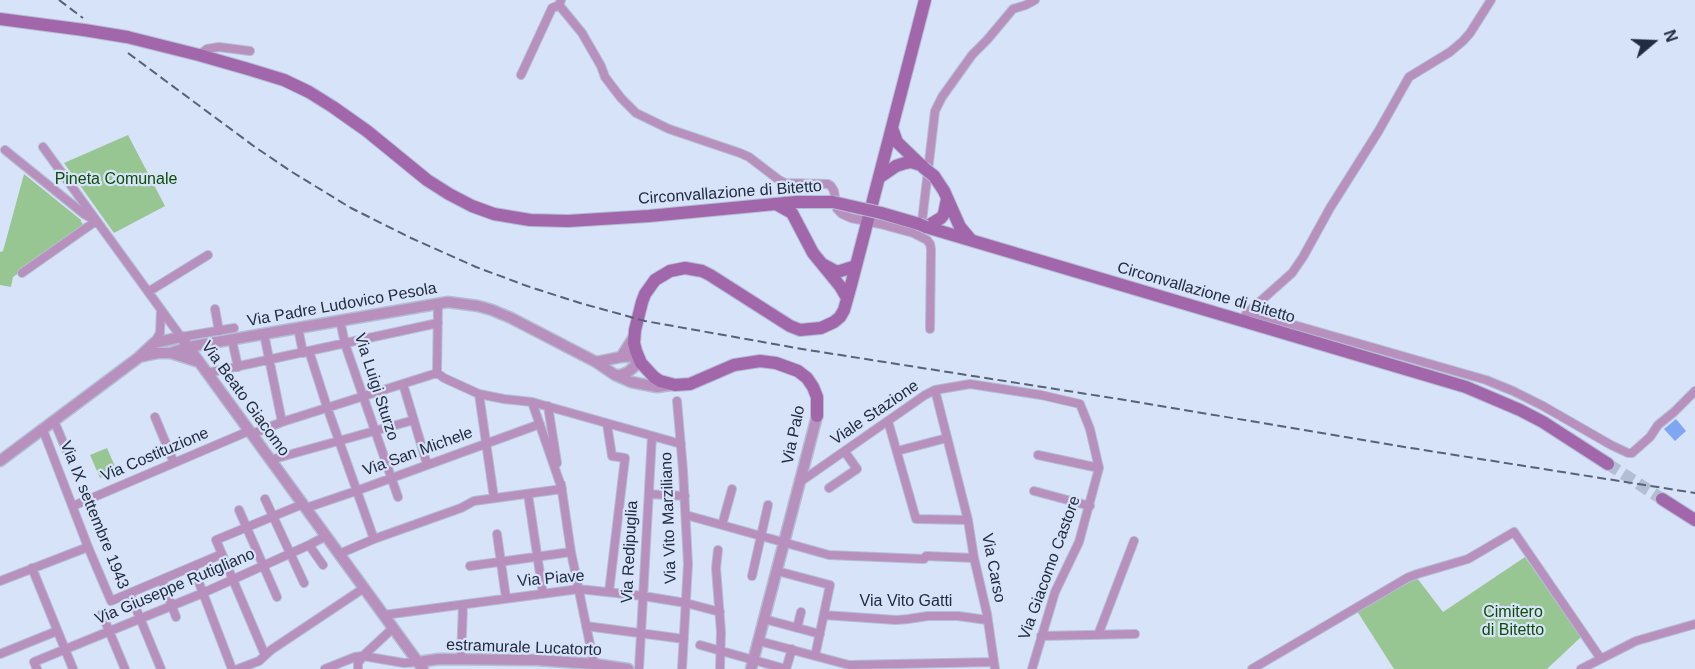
<!DOCTYPE html>
<style>
body{margin:0}
#map{position:relative;width:1695px;height:669px;overflow:hidden;background:#d7e3f8;font-family:Helvetica,sans-serif}
canvas{display:block}
.north{position:absolute;left:1623px;top:12px;width:60px;height:60px;-webkit-text-stroke:4px #d7e3f8;paint-order:stroke;rotate:71deg;font-size:16px;font-weight:700;line-height:24px;text-align:center;color:#212c40}
.north::after{content:'';display:block;margin:auto;width:21px;height:27px;background:#212c40;clip-path:polygon(50% 0,100% 100%,50% 72%,0 100%)}
</style>
<div id="map">
<canvas width="1695" height="669"></canvas>
<div class="north">N</div>
</div>
<script>
const ctx = document.querySelector('canvas').getContext('2d');
ctx.lineJoin = 'round';
function paint(path, color) { ctx.fillStyle = color; ctx.fill(path, 'evenodd'); }
const toPath = rows => new Path2D(rows.map(r => 'M' + r).join(''));
function stroke(path, color, width, dash) { ctx.strokeStyle = color; ctx.lineWidth = width; ctx.lineCap = dash ? 'butt' : 'round'; ctx.setLineDash(dash || []); ctx.stroke(path); }
function write(font, color, halo, rows, align = 'center') {
  ctx.font = font + ' Helvetica,sans-serif'; ctx.lineWidth = 4.5; ctx.setLineDash([]); ctx.textBaseline = 'middle'; ctx.strokeStyle = halo; ctx.fillStyle = color; for (const [text, x, y, turn = 0] of rows) {
    ctx.save(); ctx.translate(x, y); ctx.rotate((+turn || 0) * Math.PI / 180); ctx.textAlign = isNaN(turn) ? turn : align; if (halo) ctx.strokeText(text, 0, 0); ctx.fillText(text, 0, 0); ctx.restore();
  }
}
paint(toPath([
 [128,135,165,206,114,233,64,163],
 [24,174,81,220,81,222,84,225,83,228,13,277,11,287,0,285,0,252,3,251],
 [107,448,117,471,100,478,90,455],
 [1525,557,1581,637,1547,669,1394,669,1357,611,1417,578,1443,612]
]), '#98c693');
paint(toPath([
 [1676,419,1686,431,1675,441,1664,429]
]), '#7fa7f1');
stroke(toPath([
 [1608,464,1662,499]
]), '#b3bed3', 12, [12, 6]);
const minor = toPath([
 [561,0,559,5,582,33,601,66,605,77,621,98,636,113,669,129,740,153,749,157,779,180,785,183,828,184,831,186,834,191,837,209,842,214,851,218,880,224,913,233,927,240,930,244,931,249,930,329],
 [199,55,207,49,219,47,250,51],
 [521,75,552,8,559,5],
 [43,147,181,337,234,328],
 [5,150,84,214,96,221,22,273],
 [921,230,935,111,942,97,972,55,987,40,1013,9,1026,5,1035,0],
 [148,292,208,255],
 [215,309,219,331],
 [1249,312,1486,380,1513,391,1543,406,1611,445,1628,453,1632,453,1650,437,1658,425,1674,412,1695,391],
 [1246,314,1292,273,1303,257,1330,208,1378,132,1409,77,1450,52,1463,41,1470,33,1491,0],
 [340,320,345,344,398,497],
 [298,328,303,353],
 [264,334,282,422],
 [232,340,238,367],
 [154,343,160,333,161,310],
 [309,351,327,407,374,539],
 [207,373,438,323],
 [437,373,444,378,479,394,504,399,532,402,681,444],
 [437,373,438,303],
 [403,384,427,464],
 [935,390,968,520],
 [479,394,494,498],
 [677,401,683,470,688,564,682,669],
 [548,406,557,463],
 [155,417,174,463],
 [54,421,69,456],
 [888,421,916,519,968,520,974,558,987,614,995,669],
 [607,424,612,456,625,458,609,592],
 [43,430,88,547,111,601,222,554],
 [252,434,282,422,437,373],
 [897,451,947,438],
 [1038,455,1099,468],
 [270,460,414,420],
 [800,482,925,395,935,390,970,384,1041,395,1080,404,1090,429,1099,468,1079,542,1055,592,1032,669],
 [561,484,571,552,594,664],
 [829,488,857,469,845,452],
 [1034,491,1090,506],
 [528,494,543,594],
 [649,494,685,496],
 [265,499,304,583],
 [73,506,249,431],
 [306,508,356,491,540,424],
 [239,510,277,597],
 [686,515,829,555,924,559,926,556,974,558],
 [722,525,732,489],
 [497,534,506,598],
 [309,545,323,565],
 [718,550,716,568,721,632,720,669],
 [339,554,374,539,461,508,474,501,562,489,532,402],
 [470,566,571,552],
 [193,567,232,669],
 [32,568,73,669],
 [777,571,830,585,815,656],
 [752,576,768,505],
 [162,580,176,617],
 [0,581,88,547],
 [130,594,161,669],
 [102,614,125,669],
 [384,615,579,589,643,596,686,603,720,612],
 [824,615,896,620,908,619,928,616,958,616,987,620],
 [764,619,820,634],
 [586,626,684,639],
 [797,628,801,612],
 [1098,635,1134,541],
 [1041,636,1135,634],
 [759,641,849,665,994,662],
 [700,645,786,669],
 [0,654,57,631],
 [265,655,216,540,303,504],
 [461,659,463,605],
 [37,669,34,662,203,593,309,545,326,536],
 [238,669,259,661,271,650,364,588],
 [325,669,355,657,363,656,404,663,418,662],
 [358,669,358,663,363,656,393,628],
 [639,669,652,436],
 [786,669,792,649],
 [1252,669,1407,578,1417,574,1468,559,1514,532,1601,659],
 [1581,669,1636,641,1695,624]
]);
const tertiary = toPath([
 [171,353,188,347,448,302,478,306,492,310,511,318,596,362,615,375,631,382,657,387,671,385],
 [139,357,158,353,171,353,199,362],
 [596,362,621,357,634,337],
 [615,375,621,375,628,372,635,366,637,356,621,357],
 [0,461,138,358,154,343,181,337,423,669],
 [418,662,439,659,537,660,594,664,628,669],
 [751,669,817,416]
]);
const secondary = toPath([
 [0,19,84,30],
 [127,37,199,55,248,69,284,80,309,92,333,107,367,131,427,180,449,194,472,206,494,214,530,220,568,221,649,216,796,202,833,202],
 [892,128,897,142,924,168],
 [934,176,944,191,960,227,971,240],
 [880,177,896,166,905,163,911,162,921,165],
 [776,204,792,213,813,253,840,286,847,298],
 [881,213,919,224],
 [926,227,1466,387,1520,410,1543,422,1608,464],
 [926,227,941,218,944,214,947,199],
 [824,265,837,272,856,266],
 [817,416,817,397,813,387,807,378,798,371,776,363,760,361,734,365,690,384,675,385,660,381,654,377,641,363,636,351,634,343,635,330,642,302,645,294,655,280,670,271,685,268,702,271,710,275,790,326,800,330,821,328,834,322,840,317,844,310,851,285,925,0],
 [1662,499,1695,520]
]);
stroke(minor, '#b3bed3', 10);
stroke(tertiary, '#b3bed3', 13);
stroke(secondary, '#b3bed3', 14);
stroke(minor, '#b890be', 8);
stroke(tertiary, '#b890be', 10);
stroke(secondary, '#a267ab', 12);
stroke(toPath([
 [59,0,83,18],
 [128,53,255,147,292,172,351,208,411,238,476,267,527,286,580,303,645,321,802,349,1125,400,1411,448,1695,493]
]), '#576276', 2, [9, 4.5]);
const secondaryBridge = toPath([
 [84,30,127,37],
 [924,168,934,176],
 [833,202,881,213],
 [919,224,926,227]
]);
stroke(secondaryBridge, '#b3bed3', 14, []);
stroke(secondaryBridge, '#a267ab', 12);
write('16px', '#0d4d06', '#d7e3f8', [
 ["Pineta Comunale",116,180],
 ["Cimitero",1513,613],
 ["di Bitetto",1513,631]
]);
write('16px', '#212c40', '#d7e3f8', [
 ["Circonvallazione di Bitetto",730,193,-4],
 ["Circonvallazione di Bitetto",1206,293,16],
 ["Via Padre Ludovico Pesola",342,305,-10],
 ["Via Luigi Sturzo",376,387,72],
 ["Via Beato Giacomo",245,399,54],
 ["Viale Stazione",875,413,-34],
 ["Via Palo",794,435,-78],
 ["Via San Michele",418,452,-20],
 ["Via Costituzione",155,455,-23],
 ["Via IX settembre 1943",94,515,68],
 ["Via Vito Marziliano",669,518,-92],
 ["Via Redipuglia",630,552,-87],
 ["Via Carso",993,568,79],
 ["Via Giacomo Castore",1050,568,-70],
 ["Via Piave",551,579,-5],
 ["Via Giuseppe Rutigliano",175,587,-23],
 ["Via Vito Gatti",906,602],
 ["estramurale Lucatorto",524,648,2]
]);
</script>
